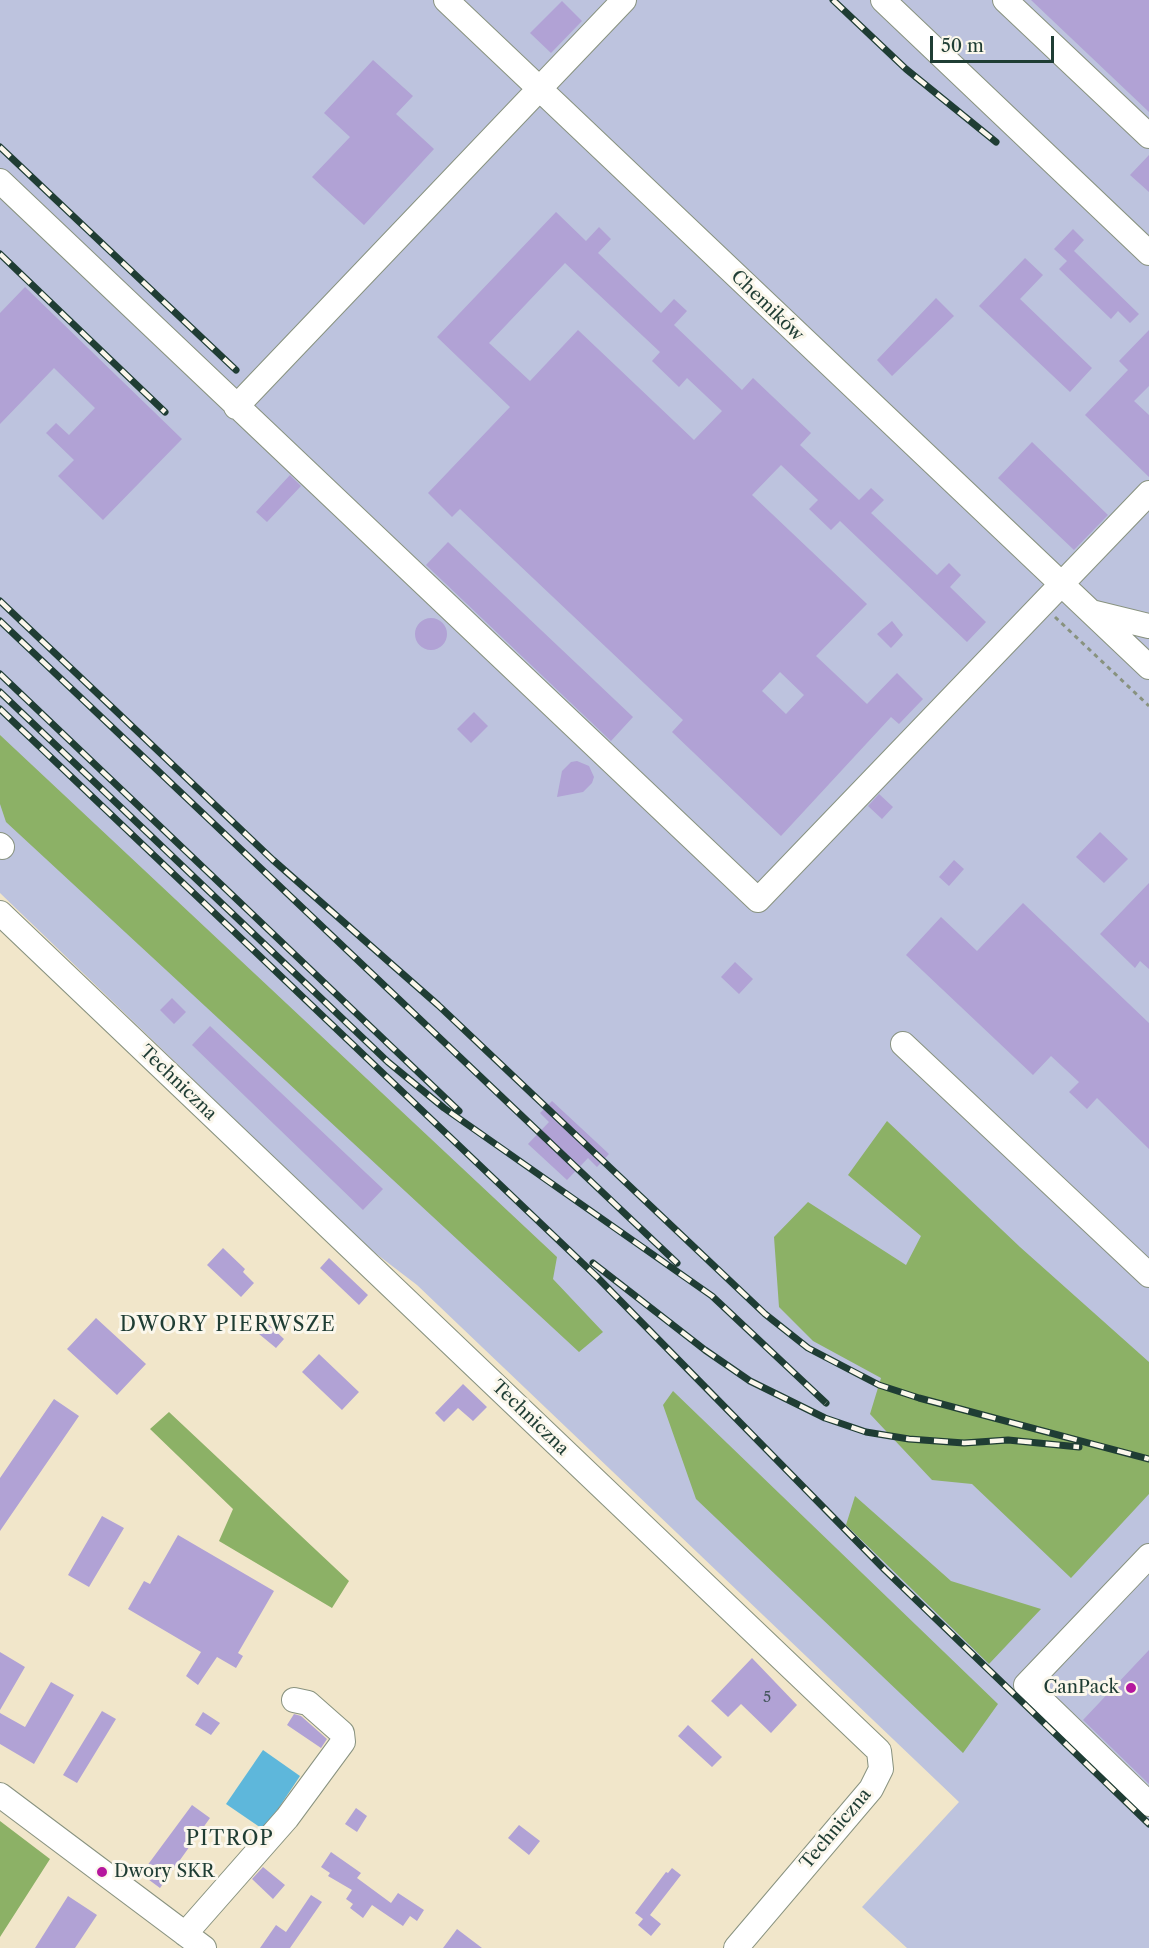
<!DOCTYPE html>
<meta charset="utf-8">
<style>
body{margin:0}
#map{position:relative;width:1149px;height:1948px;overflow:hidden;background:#f1e6ca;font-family:"Libre Caslon Text",serif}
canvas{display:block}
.scale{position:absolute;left:930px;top:36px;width:124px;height:27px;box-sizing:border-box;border:3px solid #1f3d34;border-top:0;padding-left:8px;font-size:18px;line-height:21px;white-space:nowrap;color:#1f3d34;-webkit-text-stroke:4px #fbf7ec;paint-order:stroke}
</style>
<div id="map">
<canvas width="1149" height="1948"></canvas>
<div class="scale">50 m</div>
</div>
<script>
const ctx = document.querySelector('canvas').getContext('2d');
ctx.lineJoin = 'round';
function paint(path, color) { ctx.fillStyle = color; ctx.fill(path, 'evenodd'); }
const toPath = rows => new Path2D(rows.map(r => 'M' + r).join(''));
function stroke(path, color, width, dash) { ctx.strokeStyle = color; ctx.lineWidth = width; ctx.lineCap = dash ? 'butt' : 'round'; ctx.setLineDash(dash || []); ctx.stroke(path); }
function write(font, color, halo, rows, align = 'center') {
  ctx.font = font + ' "Libre Caslon Text",serif'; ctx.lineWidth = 6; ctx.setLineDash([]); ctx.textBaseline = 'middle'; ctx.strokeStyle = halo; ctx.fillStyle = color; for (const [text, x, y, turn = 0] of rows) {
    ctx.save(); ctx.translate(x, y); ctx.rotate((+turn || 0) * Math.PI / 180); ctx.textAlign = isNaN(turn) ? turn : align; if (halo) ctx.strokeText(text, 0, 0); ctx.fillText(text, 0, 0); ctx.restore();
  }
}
paint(toPath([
 [0,0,1149,0,1149,1948,907,1948,862,1907,959,1802,417,1285,366,1246,0,893]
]), '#bdc3de');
paint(toPath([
 [0,735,557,1257,553,1279,603,1332,579,1352,6,822,0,804],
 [887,1121,1020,1247,1149,1362,1149,1494,1071,1578,972,1484,932,1480,870,1414,881,1378,813,1341,779,1307,774,1237,808,1202,906,1265,921,1236,848,1175],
 [673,1391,998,1704,963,1753,696,1499,663,1405],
 [169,1412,349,1581,332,1608,219,1541,233,1509,150,1429],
 [855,1496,951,1581,1041,1609,989,1664,846,1525],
 [0,1821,50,1859,0,1937]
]), '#8cb166');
paint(toPath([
 [263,1750,300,1776,264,1830,226,1804]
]), '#5eb7db');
paint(toPath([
 [1031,0,1149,0,1149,112],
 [562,1,582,21,551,53,530,33],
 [373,60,413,96,396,114,434,149,364,225,312,177,350,137,324,113],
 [1149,155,1149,192,1130,175],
 [556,212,586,241,599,227,611,239,598,253,661,313,674,299,687,311,674,325,742,390,753,378,811,433,800,445,859,500,871,488,884,500,871,513,937,575,949,563,961,575,950,587,986,622,967,642,840,521,831,530,809,509,818,500,781,465,752,495,867,604,816,656,867,704,897,673,923,699,899,724,891,717,781,836,672,732,683,720,460,509,452,517,428,493,510,407,437,337],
 [565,263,660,352,652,361,679,387,687,378,722,411,694,440,578,330,530,381,489,343],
 [780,672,804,695,786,714,762,691],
 [1073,229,1084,240,1074,251,1139,314,1130,323,1118,311,1111,319,1059,269,1067,261,1054,249],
 [1025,258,1043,275,1020,299,1092,368,1070,392,979,306],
 [25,287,182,439,103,520,58,476,74,460,46,433,56,423,69,435,95,408,54,368,0,424,0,313],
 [936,298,954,316,892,376,877,360],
 [1149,330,1149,386,1134,401,1149,415,1149,477,1085,415,1128,370,1119,361],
 [1032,442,1108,515,1074,550,998,478],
 [290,475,301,486,267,522,256,512],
 [448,542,633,717,611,741,426,565],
 '415 634a16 16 0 1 1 32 0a16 16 0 1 1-32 0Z',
 [892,621,903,635,891,648,877,634],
 [474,712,488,726,471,743,457,729],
 [577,761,589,766,594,777,592,783,583,792,557,797,562,771,571,762],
 [879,794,893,807,882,819,868,806],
 [1100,832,1128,859,1104,883,1076,857],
 [954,860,964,869,949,886,939,877],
 [1149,883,1149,969,1140,961,1135,968,1100,934],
 [1023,903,1149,1023,1149,1149,1097,1098,1087,1109,1069,1092,1079,1082,1051,1056,1033,1075,906,955,941,917,977,951],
 [735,962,753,979,739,994,721,977],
 [172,998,186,1012,174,1024,160,1010],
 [210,1026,383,1189,363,1210,192,1045],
 [552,1101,609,1154,597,1167,588,1158,567,1180,528,1144,549,1122,540,1113],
 [223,1248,245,1269,243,1272,254,1283,241,1297,207,1265],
 [329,1258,368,1295,359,1305,320,1268],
 [96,1318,146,1364,117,1395,67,1349],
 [268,1324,284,1339,276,1348,259,1334],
 [319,1354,359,1392,342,1410,302,1372],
 [463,1384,487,1407,473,1421,458,1408,444,1422,435,1413],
 [54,1399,79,1416,0,1531,0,1478],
 [102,1516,124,1528,89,1587,68,1575],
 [178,1535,274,1591,238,1653,243,1656,236,1668,217,1657,198,1685,186,1676,201,1652,128,1609,144,1581,150,1584],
 [1149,1650,1149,1784,1083,1720],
 [0,1652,25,1667,0,1710],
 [752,1658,797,1705,771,1733,741,1704,728,1717,711,1701],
 [51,1682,74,1695,34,1764,0,1744,0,1713,25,1727],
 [102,1711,116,1719,77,1783,63,1775],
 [203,1712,220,1723,211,1735,195,1725],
 [294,1714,301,1716,327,1739,321,1748,287,1725],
 [688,1725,722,1757,712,1767,678,1736],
 [192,1805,210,1818,160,1888,141,1874],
 [356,1808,367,1816,357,1832,345,1824],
 [519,1825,540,1841,529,1855,508,1838],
 [331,1852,361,1873,357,1878,391,1903,398,1893,424,1910,417,1921,410,1916,403,1926,372,1905,363,1918,350,1908,353,1904,346,1899,352,1890,328,1876,330,1873,321,1867],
 [263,1867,285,1885,273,1899,252,1879],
 [672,1868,681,1875,650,1915,661,1924,651,1936,638,1925,643,1919,635,1913,666,1872,668,1873],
 [311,1895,322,1902,290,1948,260,1948,276,1925,286,1932],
 [68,1896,97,1915,75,1948,35,1948],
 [457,1929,482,1948,443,1948]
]), '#b1a2d5');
const minor = toPath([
 [446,0,1149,667],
 [883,0,1149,253],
 [1005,0,1149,136],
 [0,181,758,900,1149,493],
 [236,407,624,0],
 [1091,612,1149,626],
 [0,845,2,847],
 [0,913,879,1751,881,1769,871,1789,736,1948],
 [903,1044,1149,1275],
 [1149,1556,1026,1685,1149,1804],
 [0,1795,204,1948],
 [185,1934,287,1818,343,1742,342,1733,308,1703,294,1700]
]);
stroke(minor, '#88927f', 26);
stroke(toPath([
 [1055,617,1149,706]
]), '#88927f', 3, [4.5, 4.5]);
stroke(minor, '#fff', 24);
const rail = toPath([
 [833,0,906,69,996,142],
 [0,147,236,370],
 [0,254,165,412],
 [0,601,273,860,438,1005,765,1314,808,1348,879,1385,919,1398,1149,1459],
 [0,621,677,1263],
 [0,674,459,1111],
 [0,692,388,1062,444,1108,712,1296,826,1403],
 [0,709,596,1276,885,1570,1149,1824],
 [593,1263,705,1350,750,1381,825,1418,866,1432,909,1439,964,1443,1008,1440,1079,1447]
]);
stroke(rail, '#1f3d34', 7);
stroke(rail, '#fbf7ec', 4.5, [14]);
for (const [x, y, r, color] of [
 [1131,1688,6,"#b5179e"],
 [102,1872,6,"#b5179e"]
]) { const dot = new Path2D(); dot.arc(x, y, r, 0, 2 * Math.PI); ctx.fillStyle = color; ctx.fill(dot); stroke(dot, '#fbf7ec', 2); }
write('15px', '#44565c', null, [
 ["5",767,1698]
]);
write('18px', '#1f3d34', '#fbf7ec', [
 ["Chemików",767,306,44],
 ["Techniczna",178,1083,44],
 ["Techniczna",530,1418,44],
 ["Techniczna",836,1829,-50]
]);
write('18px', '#1f3d34', '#fbf7ec', [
 ["CanPack",1119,1688],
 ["Dwory SKR",114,1872,"left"]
], 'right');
ctx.letterSpacing = '1.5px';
write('20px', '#1f3d34', '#fbf7ec', [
 ["DWORY PIERWSZE",228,1325],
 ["PITROP",230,1839]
]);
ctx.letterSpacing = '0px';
</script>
